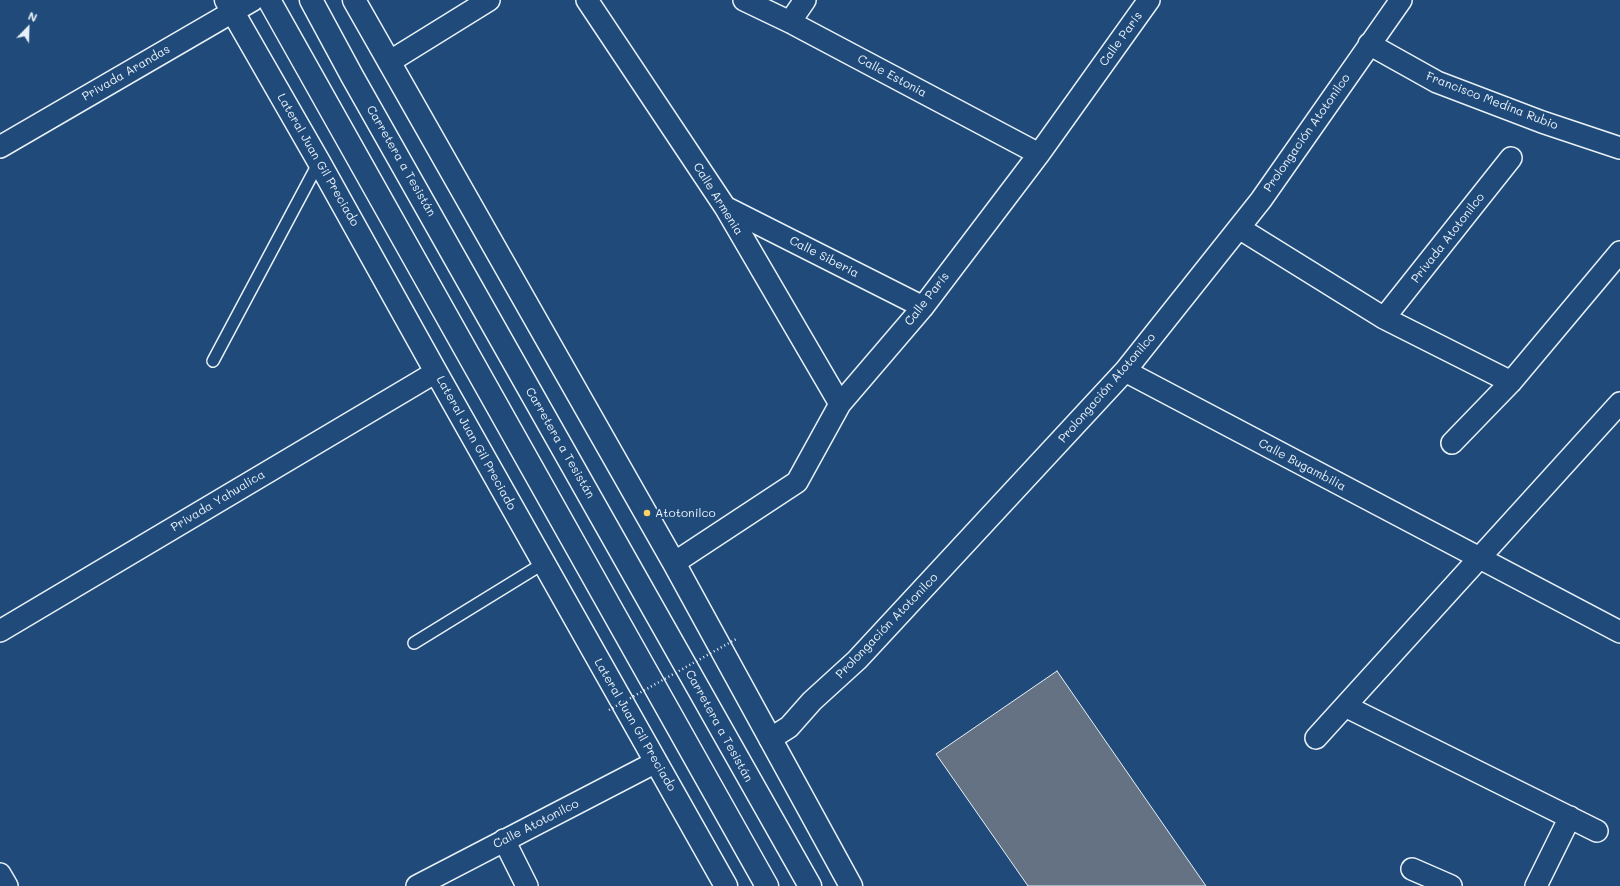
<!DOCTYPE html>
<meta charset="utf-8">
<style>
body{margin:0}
#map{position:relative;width:1620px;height:886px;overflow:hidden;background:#1f4a7a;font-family:Mali,sans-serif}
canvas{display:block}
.north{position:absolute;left:8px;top:8px;width:40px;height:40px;-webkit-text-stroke:3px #1f4a7a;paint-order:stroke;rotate:23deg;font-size:11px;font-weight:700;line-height:16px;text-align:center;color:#e8f1f8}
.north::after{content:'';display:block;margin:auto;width:14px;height:18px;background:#e8f1f8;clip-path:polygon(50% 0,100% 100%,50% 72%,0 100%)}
</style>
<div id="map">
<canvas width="1620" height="886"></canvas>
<div class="north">N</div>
</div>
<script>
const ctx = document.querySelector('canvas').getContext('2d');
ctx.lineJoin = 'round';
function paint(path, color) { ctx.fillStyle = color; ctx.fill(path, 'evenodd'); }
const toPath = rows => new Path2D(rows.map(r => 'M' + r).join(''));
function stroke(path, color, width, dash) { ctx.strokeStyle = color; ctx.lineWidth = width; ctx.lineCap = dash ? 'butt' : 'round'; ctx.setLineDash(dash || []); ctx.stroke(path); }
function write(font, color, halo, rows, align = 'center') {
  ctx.font = font + ' Mali,sans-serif'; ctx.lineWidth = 4; ctx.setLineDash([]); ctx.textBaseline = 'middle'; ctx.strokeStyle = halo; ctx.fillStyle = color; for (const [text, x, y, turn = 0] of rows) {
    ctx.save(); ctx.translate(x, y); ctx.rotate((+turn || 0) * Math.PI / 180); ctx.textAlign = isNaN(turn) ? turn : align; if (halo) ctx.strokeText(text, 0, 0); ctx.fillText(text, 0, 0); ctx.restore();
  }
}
const building = toPath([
 [1057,671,1206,886,1028,886,936,754,1057,671]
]);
paint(building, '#647283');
stroke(building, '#e8f1f8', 1);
const service = toPath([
 [213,361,319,162],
 [414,643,544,563]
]);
const minor = toPath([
 [587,0,725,207,840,404],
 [744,0,790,22,1039,154],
 [790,22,805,0],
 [1369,44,1437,82,1542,122,1620,148],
 [389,62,489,0],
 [0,147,253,0],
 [725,207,923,307],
 [1239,228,1384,318,1511,382],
 [1384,318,1511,158],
 [1125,371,1620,632],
 [1452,443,1511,382,1620,252],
 [674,563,797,482,840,404,923,307,1039,154,1149,0],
 [0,631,436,372],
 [1345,706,1597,831],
 [1316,738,1620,403],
 [770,739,789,727,812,701,857,660,1125,371,1261,200,1401,0],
 [504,840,527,886],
 [1412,869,1451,886],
 [0,874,7,886],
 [417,886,656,762],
 [1536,886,1570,817]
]);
const secondary = toPath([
 [226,0,319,162,436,372,726,886],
 [354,0,674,563,851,886]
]);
const primary = toPath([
 [269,0,767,886],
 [311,0,352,76,810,886]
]);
stroke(service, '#e8f1f8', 14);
stroke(minor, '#e8f1f8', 24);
stroke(secondary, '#e8f1f8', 25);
stroke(primary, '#e8f1f8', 25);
stroke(service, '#1f4a7a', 11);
stroke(minor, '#1f4a7a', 21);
stroke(secondary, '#1f4a7a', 22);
stroke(primary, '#1f4a7a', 22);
stroke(toPath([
 [609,710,738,638]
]), '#e8f1f8', 2.5, [1, 3]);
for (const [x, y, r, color] of [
 [647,513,4,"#ffd166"]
]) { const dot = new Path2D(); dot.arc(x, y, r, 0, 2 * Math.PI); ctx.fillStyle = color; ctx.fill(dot); stroke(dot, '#1f4a7a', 1.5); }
write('12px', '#e8f1f8', '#1f4a7a', [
 ["Calle París",1121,39,-54],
 ["Privada Arandas",126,73,-30],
 ["Calle Estonia",892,76,28],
 ["Francisco Medina Rubio",1492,101,21],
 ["Prolongación Atotonilco",1307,133,-55],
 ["Lateral Juan Gil Preciado",318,160,60],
 ["Carretera a Tesistán",401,161,60],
 ["Calle Armenia",718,199,58],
 ["Privada Atotonilco",1448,238,-52],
 ["Calle Siberia",824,257,27],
 ["Calle París",927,299,-52],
 ["Prolongación Atotonilco",1107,388,-49],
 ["Lateral Juan Gil Preciado",476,443,61],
 ["Carretera a Tesistán",560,443,60],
 ["Calle Bugambilia",1302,465,28],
 ["Privada Yahualica",218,501,-31],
 ["Prolongación Atotonilco",887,626,-46],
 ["Lateral Juan Gil Preciado",635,725,60],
 ["Carretera a Tesistán",719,726,61],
 ["Calle Atotonilco",536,824,-27]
]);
write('12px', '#e8f1f8', '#1f4a7a', [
 ["Atotonilco",655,513]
], 'left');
</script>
